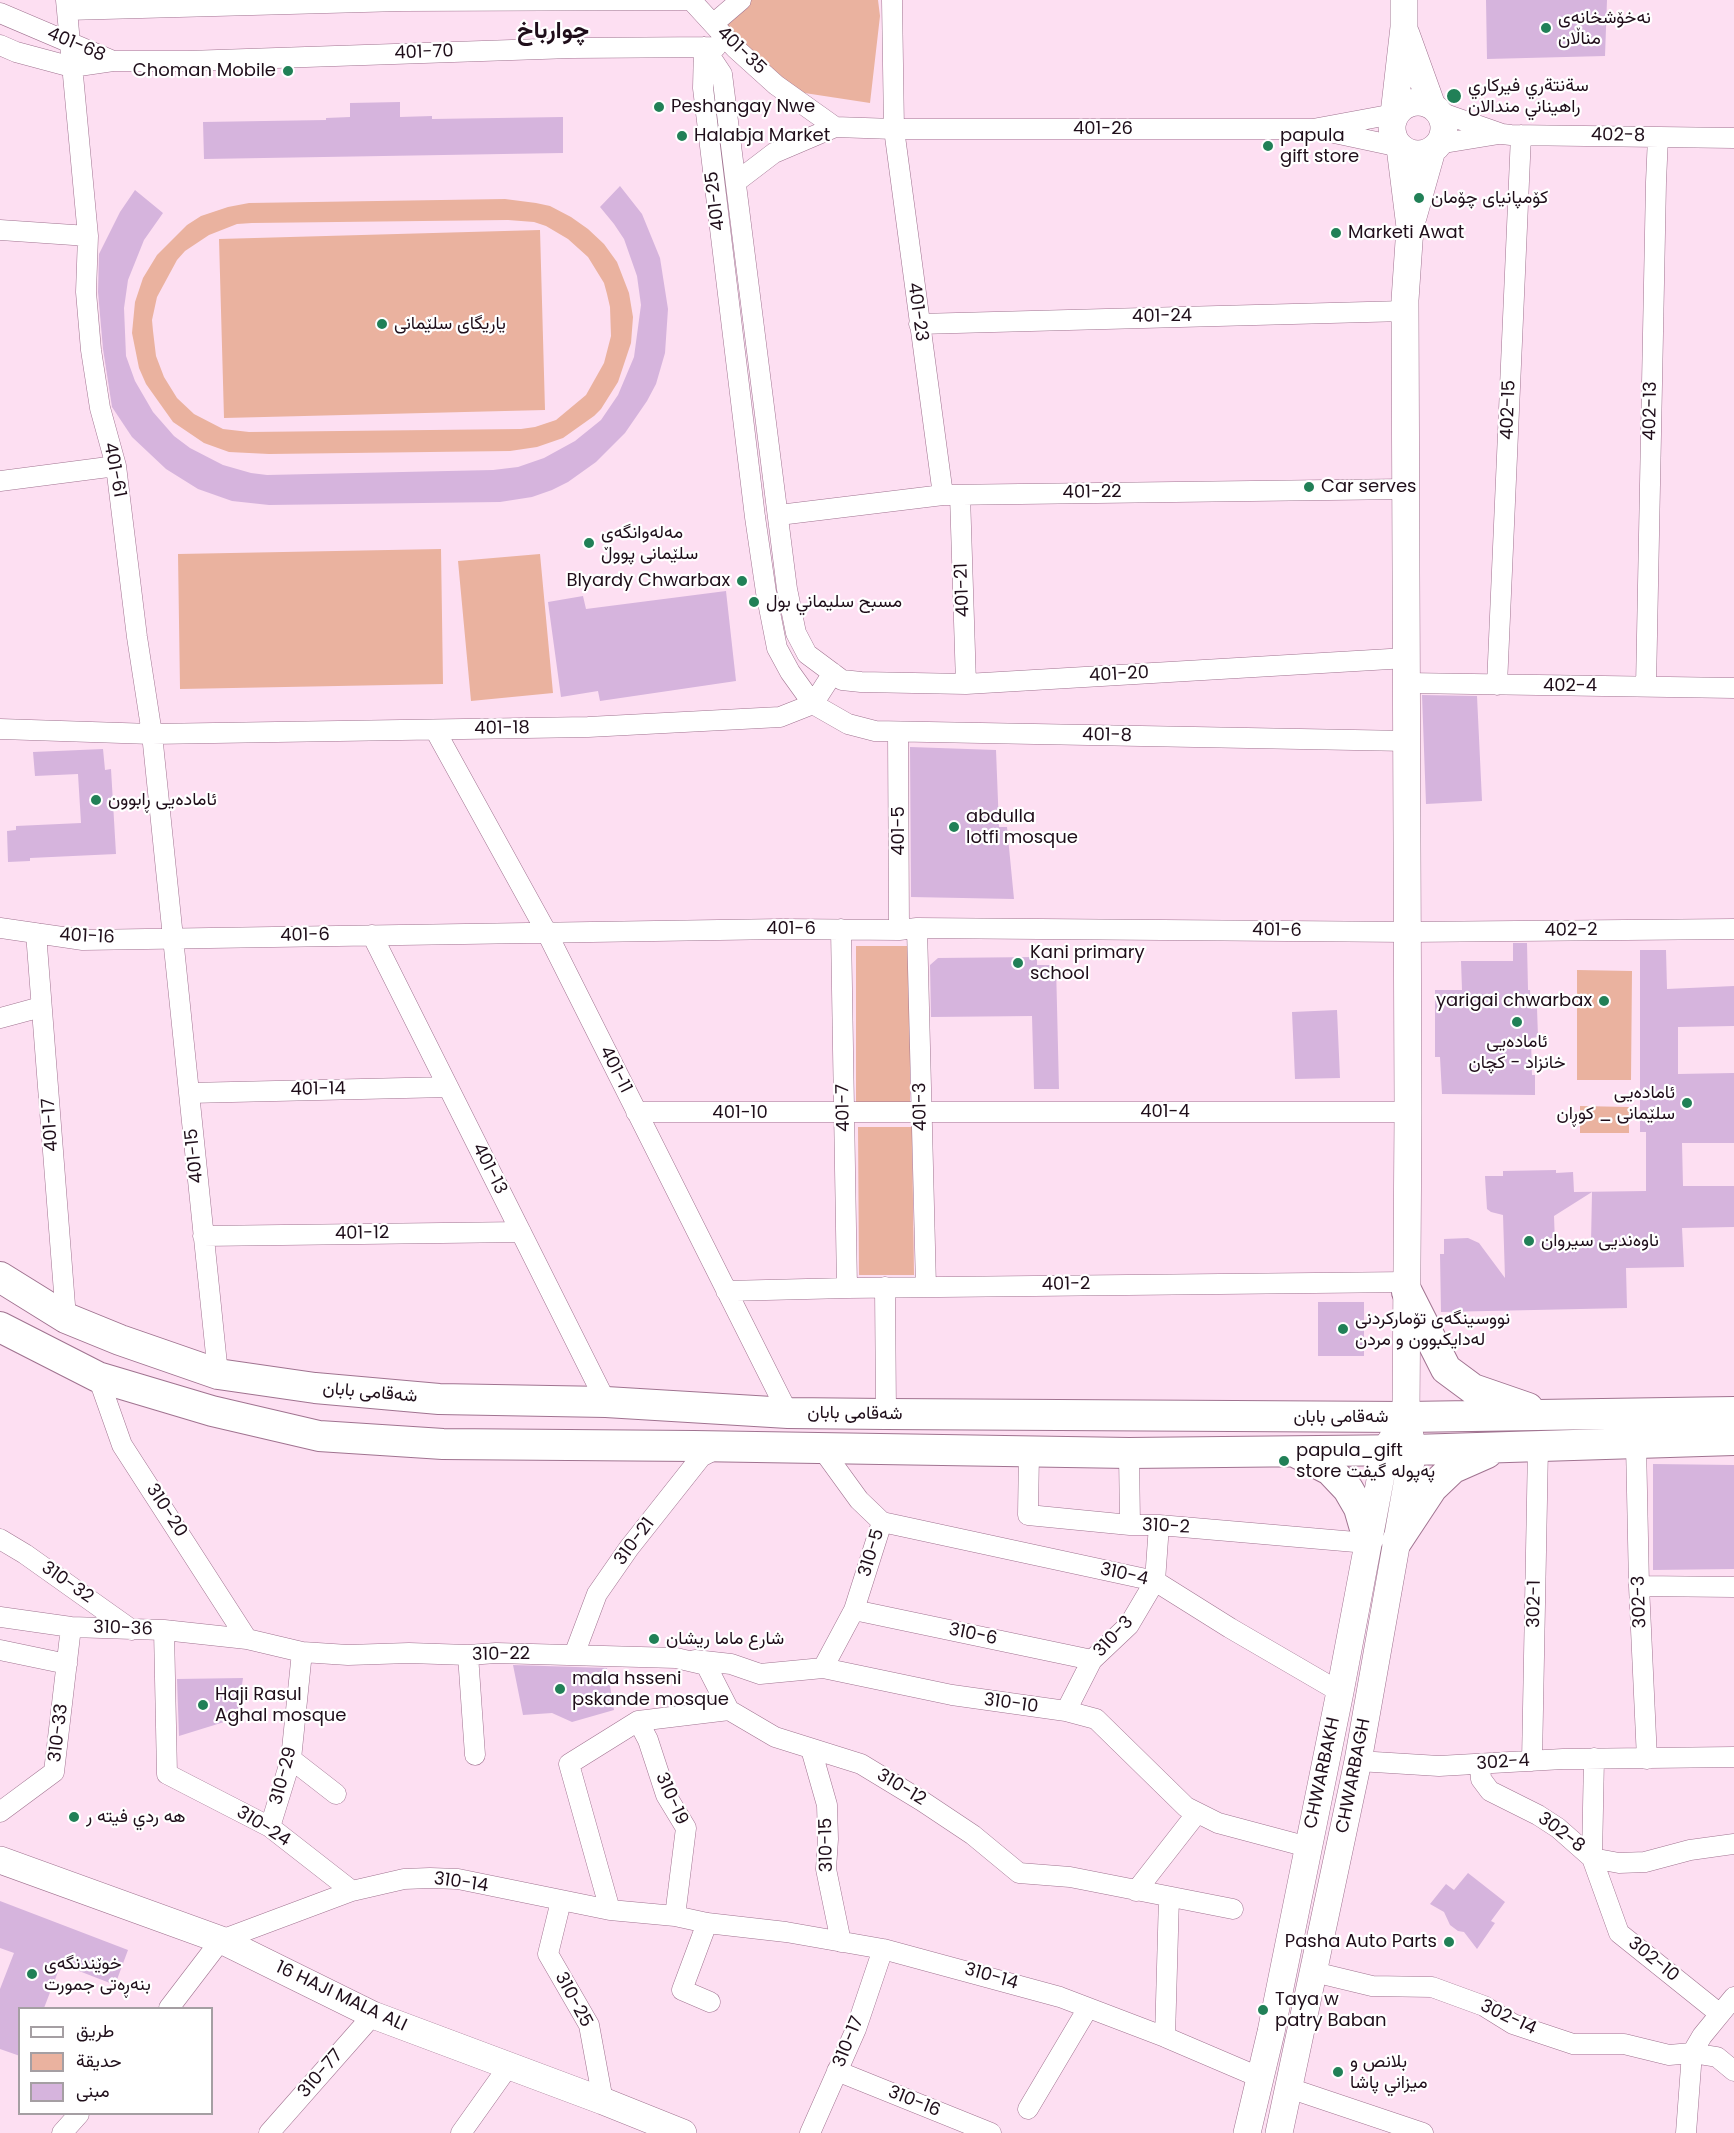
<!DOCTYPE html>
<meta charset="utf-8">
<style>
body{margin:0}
#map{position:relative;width:1734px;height:2133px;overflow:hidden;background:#fddff2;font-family:Poppins,Vazirmatn,sans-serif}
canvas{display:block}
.legend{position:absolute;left:18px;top:2007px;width:195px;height:108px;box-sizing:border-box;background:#fff;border:2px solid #a59fa3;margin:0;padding:8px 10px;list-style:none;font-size:18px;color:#1f0e1a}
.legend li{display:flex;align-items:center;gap:12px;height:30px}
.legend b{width:30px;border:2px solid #a59fa3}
</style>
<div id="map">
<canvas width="1734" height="2133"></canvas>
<ul class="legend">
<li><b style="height:8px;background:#fff"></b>طريق</li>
<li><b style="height:16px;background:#eab29f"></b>حديقة</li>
<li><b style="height:16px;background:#d6b4dd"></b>مبنى</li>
</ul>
</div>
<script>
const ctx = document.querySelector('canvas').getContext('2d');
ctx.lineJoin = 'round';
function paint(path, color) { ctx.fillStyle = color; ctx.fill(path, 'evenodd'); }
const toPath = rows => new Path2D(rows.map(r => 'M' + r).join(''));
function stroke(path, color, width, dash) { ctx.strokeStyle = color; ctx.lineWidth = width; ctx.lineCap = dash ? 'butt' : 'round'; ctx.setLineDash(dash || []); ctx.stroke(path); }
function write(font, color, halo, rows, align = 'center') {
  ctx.font = font + ' Poppins,Vazirmatn,sans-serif'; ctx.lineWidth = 4.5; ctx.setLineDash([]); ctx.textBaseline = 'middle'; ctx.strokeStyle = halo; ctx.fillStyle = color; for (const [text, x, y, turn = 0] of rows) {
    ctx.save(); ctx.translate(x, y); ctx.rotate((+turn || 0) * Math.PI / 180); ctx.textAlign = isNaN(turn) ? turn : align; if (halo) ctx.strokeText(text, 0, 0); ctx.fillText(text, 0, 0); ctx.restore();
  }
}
paint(toPath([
 [748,0,878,0,880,16,870,103,798,92,720,24],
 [505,199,536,203,550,206,571,217,588,229,604,244,617,262,629,293,633,317,631,343,618,382,601,409,594,416,563,438,537,447,510,451,269,454,229,452,204,443,173,422,146,384,139,368,132,333,135,302,143,278,157,255,187,225,201,216,228,207,249,203],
 [508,220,534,222,546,226,568,239,588,257,604,283,607,294,610,307,611,336,604,363,586,395,556,420,535,427,521,429,249,432,223,429,194,414,177,398,164,377,156,356,153,331,152,320,157,297,177,260,185,251,209,235,237,224,252,223],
 [540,230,545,410,224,418,219,239],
 [441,549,443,684,180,689,178,554],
 [540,554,553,693,471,701,458,561],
 [856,946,910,946,910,1103,856,1103],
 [1577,970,1632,971,1631,1080,1577,1080],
 [1580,1106,1629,1107,1629,1133,1580,1133],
 [858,1127,912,1127,914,1275,859,1275]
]), '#eab29f');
paint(toPath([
 [1486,0,1607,0,1605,56,1487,59],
 [400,102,400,117,432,116,432,119,563,117,563,153,204,159,203,122,326,120,326,118,350,117,350,103],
 [620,186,642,214,660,258,668,309,665,353,656,384,647,401,625,433,596,462,568,482,552,490,532,497,500,502,269,505,232,501,198,489,166,469,132,437,112,407,103,349,98,292,99,254,120,212,135,190,163,213,144,240,128,280,124,308,126,356,135,381,153,412,174,436,190,448,223,465,251,473,267,475,493,470,518,467,544,458,575,441,601,420,618,395,634,357,641,305,637,276,624,239,614,224,600,207],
 [726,591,736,681,600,701,598,691,561,697,548,602,583,596,586,609],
 [1422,695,1477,696,1482,801,1426,804],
 [910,747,996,750,999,827,1007,827,1014,899,911,897],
 [103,749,105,770,111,769,116,854,30,858,30,861,8,862,7,831,16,830,16,826,81,823,78,774,35,776,33,752],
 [1513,943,1527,943,1528,990,1530,990,1531,1009,1537,1008,1538,1037,1531,1038,1532,1075,1535,1075,1535,1095,1442,1094,1440,1057,1435,1057,1435,990,1462,990,1461,961,1513,961],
 [1640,950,1666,950,1667,989,1734,986,1734,1026,1678,1027,1678,1074,1734,1073,1734,1143,1682,1143,1683,1186,1734,1186,1734,1227,1682,1228,1684,1267,1626,1268,1627,1308,1441,1312,1440,1254,1444,1254,1444,1239,1468,1238,1479,1243,1505,1278,1503,1215,1491,1212,1487,1209,1485,1176,1503,1176,1503,1171,1556,1170,1556,1173,1573,1172,1574,1192,1646,1191,1646,1132,1640,1132],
 [1592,1192,1591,1243,1555,1244,1554,1216],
 [1037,957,1037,965,1056,965,1059,1089,1034,1089,1032,1016,931,1017,930,965,938,958],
 [1337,1010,1340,1078,1295,1079,1292,1012],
 [1318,1302,1364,1302,1364,1356,1318,1356],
 [1653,1464,1734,1465,1734,1569,1653,1570],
 [513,1665,607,1668,614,1710,572,1722,552,1713,523,1715],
 [243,1678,237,1718,179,1736,177,1679],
 [1468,1873,1505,1902,1491,1921,1495,1923,1477,1949,1464,1932,1458,1931,1450,1925,1444,1912,1430,1904,1446,1884,1454,1890],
 [0,1901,128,1950,115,1985,61,1964,44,2008,20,2008,20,2056,0,2049,0,1989,14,1953,0,1948]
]), '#d6b4dd');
const street = toPath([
 [66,0,88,236,86,292,91,350,100,408,116,466,137,637,152,734,218,1374],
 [691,0,735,48,776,85,835,127,894,129,1313,129,1394,114],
 [892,0,894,129,943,495],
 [67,10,401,1,686,0],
 [0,13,113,61],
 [713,24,741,0],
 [0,45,16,52,72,67,113,61,188,61,571,48,716,47],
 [704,47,703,88,755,517,766,592,777,648,790,672,813,704,848,724,875,731,1407,741],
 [704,47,722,74,787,589,796,633,807,654,842,680,861,682,966,684,1407,658],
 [1439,112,1502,134,1511,135,1734,138],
 [1325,131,1400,147],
 [1438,144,1499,134],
 [736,182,774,153,835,127],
 [0,230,88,236],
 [919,324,1405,311],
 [0,481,116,466],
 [960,495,966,684],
 [779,515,943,495,1406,489],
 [1407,683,1734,688],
 [1497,685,1521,135],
 [1646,686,1656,182,1658,137],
 [0,729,152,734,588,727,780,717,813,704,833,673],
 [435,730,547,933,788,1413],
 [898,732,899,930],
 [0,928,83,940,782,929,899,930,917,928,1408,932,1734,929],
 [917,928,926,1287],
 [841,929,847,1288],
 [36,933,66,1318],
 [372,935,606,1402],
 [0,1018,41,1007],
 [189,1093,448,1087],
 [636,1112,1408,1112],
 [203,1236,521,1232],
 [885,1287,886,1414],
 [726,1291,847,1288,1407,1282],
 [98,1377,122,1445,247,1639],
 [1636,1444,1639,1586,1647,1759],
 [822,1449,859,1500,882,1522,854,1610,823,1668],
 [1029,1452,1028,1515,1130,1525,1159,1525,1367,1543],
 [1129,1453,1130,1525],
 [882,1522,1155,1581,1230,1628,1340,1692],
 [0,1539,25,1554,132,1630],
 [1639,1586,1734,1587],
 [854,1610,1092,1660],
 [0,1617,71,1627,164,1630,247,1639,302,1652,348,1655,409,1653,468,1655,496,1653,676,1658,706,1665,729,1710],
 [164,1630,167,1774,270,1827,352,1891],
 [0,1650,67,1664],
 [468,1655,475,1755],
 [574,1655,597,1594,629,1548,701,1457,720,1447],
 [695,1660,731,1664,760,1674,823,1668,952,1695,1066,1711,1096,1719,1186,1807,1218,1823,1308,1847],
 [1066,1711,1092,1660,1129,1625,1155,1581,1159,1525],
 [638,1721,648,1740,666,1795,686,1828,675,1916],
 [811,1749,827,1805,828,1839,826,1869,841,1942],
 [1594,1758,1592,1858,1619,1933,1720,2014],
 [291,1759,336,1794],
 [1358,1761,1439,1766,1563,1759,1734,1757],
 [1532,1761,1538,1447],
 [1480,1765,1481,1779,1490,1791,1538,1815,1558,1828,1592,1858,1619,1863,1645,1862,1690,1850,1734,1844],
 [0,1812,54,1772,71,1627],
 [270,1827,291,1759,302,1652],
 [1136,1891,1197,1813],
 [561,1901,548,1954,589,2025,603,2101],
 [610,1910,569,1764,638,1721,729,1710,775,1737,861,1764,922,1801,973,1835,1019,1873,1070,1877,1233,1909],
 [707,1923,682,1990,710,2002],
 [1314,1972,1372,1986,1432,1987,1484,2006,1513,2024,1573,2044,1624,2044,1669,2055,1692,2053,1717,2057,1734,2071],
 [169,2008,221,1940,352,1891,404,1879,430,1878,458,1879,610,1910,675,1916,707,1923,786,1932,883,1949,1060,1997,1165,2037,1261,2078],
 [1165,2037,1169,1897],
 [837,2071,991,2133],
 [1289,2088,1423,2133],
 [1028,2109,1088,2008],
 [62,2133,79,2114],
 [269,2133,373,2015],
 [461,2133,508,2067],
 [810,2133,856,2029,883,1949],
 [1686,2133,1692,2053,1702,2036,1734,1997]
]);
const secondary = toPath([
 [1406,34,1432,106],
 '1392 128a26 26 0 1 1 52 0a26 26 0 1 1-52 0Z',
 [1394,114,1404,27,1404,0],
 [1413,217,1432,150],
 [0,1860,221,1940,373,2015,603,2101,683,2133],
 [1247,2133,1271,2032,1340,1692,1386,1449,1396,1433],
 [1279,2133,1358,1761,1413,1450,1406,1417,1408,1112,1405,300,1410,227,1400,147]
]);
const primary = toPath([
 [0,1277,66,1318,120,1340,218,1374,315,1388,439,1399,606,1402,788,1413,886,1414,1406,1417,1734,1412],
 [1407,1292,1446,1369,1473,1389,1528,1408],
 [0,1327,98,1377,212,1411,319,1436,443,1444,694,1446,1129,1453,1413,1450,1734,1440],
 [1295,1452,1330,1470,1348,1489,1359,1508,1368,1539],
 [1397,1541,1432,1488,1453,1468,1487,1453]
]);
stroke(street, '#a07390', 21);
stroke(secondary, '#a07390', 28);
stroke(primary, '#a07390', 32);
stroke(street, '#fff', 20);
stroke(secondary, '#fff', 27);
stroke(primary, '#fff', 30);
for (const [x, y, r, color] of [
 [1546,28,6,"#218057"],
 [288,71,6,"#218057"],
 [1454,96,8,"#218057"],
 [659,107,6,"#218057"],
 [682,136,6,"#218057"],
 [1268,146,6,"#218057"],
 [1419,198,6,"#218057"],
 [1336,233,6,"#218057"],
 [382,324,6,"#218057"],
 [1309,487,6,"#218057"],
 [589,543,6,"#218057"],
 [742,581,6,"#218057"],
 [754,602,6,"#218057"],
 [96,800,6,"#218057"],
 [954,827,6,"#218057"],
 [1018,963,6,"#218057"],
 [1604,1001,6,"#218057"],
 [1517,1022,6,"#218057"],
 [1687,1103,6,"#218057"],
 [1529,1241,6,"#218057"],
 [1343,1329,6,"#218057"],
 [1284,1461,6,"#218057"],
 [654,1639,6,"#218057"],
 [560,1689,6,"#218057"],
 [203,1705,6,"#218057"],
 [74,1817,6,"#218057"],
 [1449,1942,6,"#218057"],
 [32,1974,6,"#218057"],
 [1263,2010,6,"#218057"],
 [1338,2072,6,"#218057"]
]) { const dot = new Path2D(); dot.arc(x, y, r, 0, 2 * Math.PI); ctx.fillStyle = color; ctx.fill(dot); stroke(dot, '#fff', 2); }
write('18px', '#1f0e1a', '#fff', [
 ["نەخۆشخانەی",1558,18],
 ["مناڵان",1558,39],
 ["Choman Mobile",276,71,"right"],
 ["سةنتةري فيركاري",1468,86],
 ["راهيناني مندالان",1468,107],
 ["Peshangay Nwe",671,107],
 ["Halabja Market",694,136],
 ["papula",1280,136],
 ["gift store",1280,157],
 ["کۆمپانیای چۆمان",1431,198],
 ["Marketi Awat",1348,233],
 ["یاریگای سلێمانی",394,324],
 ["Car serves",1321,487],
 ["مەلەوانگەی",601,533],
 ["سلێمانی پووڵ",601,554],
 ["Blyardy Chwarbax",730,581,"right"],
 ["مسبح سلیماني بول",766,602],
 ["ئامادەیی ڕابوون",108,800],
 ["abdulla",966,817],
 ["lotfi mosque",966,838],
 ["Kani primary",1030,953],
 ["school",1030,974],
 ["yarigai chwarbax",1592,1001,"right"],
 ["ئامادەیی",1517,1042,"center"],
 ["خانزاد - کچان",1517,1063,"center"],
 ["ئامادەیی",1675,1093,"right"],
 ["سلێمانی _ کوڕان",1675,1114,"right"],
 ["ناوەندیی سیروان",1541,1241],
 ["نووسینگەی تۆمارکردنی",1355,1319],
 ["لەدایکبوون و مردن",1355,1340],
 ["papula_gift",1296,1451],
 ["store پەپولە گیفت",1296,1472],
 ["شارع ماما ريشان",666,1639],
 ["mala hsseni",572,1679],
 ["pskande mosque",572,1700],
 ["Haji Rasul",215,1695],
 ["Aghal mosque",215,1716],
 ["هه ردي فيته ر",86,1817],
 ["Pasha Auto Parts",1437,1942,"right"],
 ["خوێندنگەی",44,1964],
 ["بنەڕەتی جمورت",44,1985],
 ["Taya w",1275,2000],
 ["patry Baban",1275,2021],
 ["بلانص و",1350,2062],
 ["ميزاني پاشا",1350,2083]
], 'left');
write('18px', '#1f0e1a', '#fff', [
 ["401-68",76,45,23],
 ["401-35",741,51,44],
 ["401-70",424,53,-2],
 ["401-26",1103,129],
 ["402-8",1618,136,1],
 ["401-25",716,201,-97],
 ["401-23",917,312,82],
 ["401-24",1162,317,-1],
 ["402-15",1509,410,-88],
 ["402-13",1651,411,-89],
 ["401-61",114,470,79],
 ["401-22",1092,493,-1],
 ["401-21",963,590,-92],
 ["401-20",1119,675,-3],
 ["402-4",1570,686],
 ["401-18",502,729,-1],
 ["401-8",1107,736,1],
 ["401-5",899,831,-90],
 ["401-6",791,929],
 ["401-6",1277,931,1],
 ["402-2",1571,931,-1],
 ["401-6",305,936,-1],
 ["401-16",87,937,3],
 ["401-11",615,1070,63],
 ["401-14",318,1090,-1],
 ["401-3",921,1107,-91],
 ["401-7",844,1108,-91],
 ["401-4",1165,1112],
 ["401-10",740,1113],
 ["401-17",51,1125,-94],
 ["401-15",195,1156,-96],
 ["401-13",489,1169,63],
 ["401-12",362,1234,-1],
 ["401-2",1066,1285,-1],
 ["شەقامی بابان",370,1393,5],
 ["شەقامی بابان",855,1414,1],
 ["شەقامی بابان",1341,1417],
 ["310-20",166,1511,57],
 ["310-2",1166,1527,3],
 ["310-21",635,1542,-53],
 ["310-5",872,1553,-73],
 ["310-4",1124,1575,13],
 ["310-32",67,1583,35],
 ["302-3",1640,1602,-92],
 ["302-1",1535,1604,-89],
 ["310-36",123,1629,2],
 ["310-6",973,1635,12],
 ["310-3",1114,1637,-47],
 ["310-22",501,1655,-1],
 ["310-10",1011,1704,8],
 ["310-33",59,1733,-83],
 ["302-4",1503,1763,-4],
 ["CHWARBAKH",1323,1773,-78],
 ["310-29",284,1776,-75],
 ["CHWARBAGH",1354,1776,-79],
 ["310-12",901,1788,31],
 ["310-19",671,1799,66],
 ["310-24",263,1827,32],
 ["302-8",1561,1833,37],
 ["310-15",827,1845,-91],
 ["310-14",461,1883,8],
 ["302-10",1653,1960,39],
 ["310-14",991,1977,16],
 ["16 HAJI MALA ALI",341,1997,25],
 ["310-25",573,2000,62],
 ["302-14",1508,2018,25],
 ["310-17",849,2042,-68],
 ["310-77",321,2074,-49],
 ["310-16",914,2102,22]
]);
write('bold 24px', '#1f0e1a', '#fff', [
 ["چوارباخ",553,32]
]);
</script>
